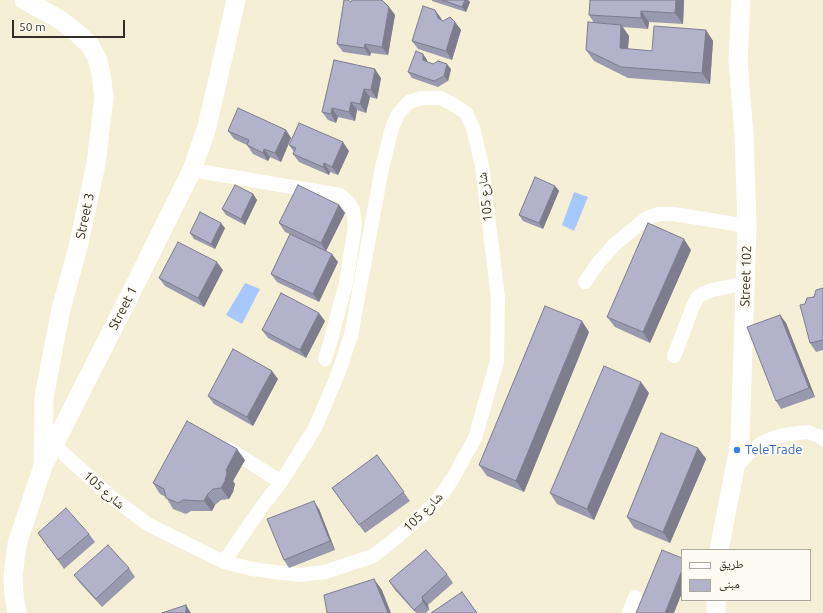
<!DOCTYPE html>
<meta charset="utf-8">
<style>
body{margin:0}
#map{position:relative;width:823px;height:613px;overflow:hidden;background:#f5efd5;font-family:Ubuntu,"Noto Naskh Arabic",sans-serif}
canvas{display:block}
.legend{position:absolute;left:681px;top:549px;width:130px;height:52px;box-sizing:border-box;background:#fefcf2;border:1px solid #acaaa0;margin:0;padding:5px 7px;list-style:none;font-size:12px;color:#323026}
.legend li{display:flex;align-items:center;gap:8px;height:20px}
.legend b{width:20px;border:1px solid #acaaa0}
.scale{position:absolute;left:12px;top:20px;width:113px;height:18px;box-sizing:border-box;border:2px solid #323026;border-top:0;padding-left:5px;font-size:12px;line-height:14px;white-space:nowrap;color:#323026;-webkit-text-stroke:3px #fefcf2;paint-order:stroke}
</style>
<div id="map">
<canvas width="823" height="613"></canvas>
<ul class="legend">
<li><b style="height:5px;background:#fff"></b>طريق</li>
<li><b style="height:11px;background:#b2b2cb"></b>مبنى</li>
</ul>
<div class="scale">50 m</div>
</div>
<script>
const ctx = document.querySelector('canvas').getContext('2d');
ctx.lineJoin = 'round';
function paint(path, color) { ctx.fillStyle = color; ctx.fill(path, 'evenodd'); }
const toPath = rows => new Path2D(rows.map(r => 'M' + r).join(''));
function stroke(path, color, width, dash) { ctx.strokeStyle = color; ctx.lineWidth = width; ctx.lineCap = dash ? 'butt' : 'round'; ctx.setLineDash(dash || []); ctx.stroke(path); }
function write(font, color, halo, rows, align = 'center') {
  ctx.font = font + ' Ubuntu,"Noto Naskh Arabic",sans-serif'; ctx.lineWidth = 4; ctx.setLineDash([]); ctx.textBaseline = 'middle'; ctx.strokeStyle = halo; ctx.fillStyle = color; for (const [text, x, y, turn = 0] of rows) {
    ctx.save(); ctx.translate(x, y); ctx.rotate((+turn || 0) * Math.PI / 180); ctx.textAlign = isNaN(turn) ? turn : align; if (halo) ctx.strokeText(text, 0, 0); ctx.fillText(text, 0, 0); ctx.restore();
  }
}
paint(toPath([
 [574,192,588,197,574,231,562,225],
 [245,283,260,289,242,324,226,315]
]), '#a6c8fc');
stroke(toPath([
 [192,170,340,195,348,202,353,210,355,225,346,283,330,343,325,359],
 [585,282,598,263,615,244,647,218,659,214,674,214,747,226],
 [674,356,692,309,697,298,702,294,712,290,746,283],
 [53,444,110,496,149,525,224,562,252,569,275,572,300,575,325,572,373,556,390,543,423,515,440,497,453,478,475,438,497,361,498,298,482,165,473,128,466,113,454,105,441,98,421,98,409,102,398,114,392,128,382,168,351,335,338,374,315,428,281,482,263,505,224,562],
 [229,449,281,482],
 [735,468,749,453,762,443,775,437,789,434,808,432,821,437,823,439],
 [629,613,635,597]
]), '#fff', 14);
stroke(toPath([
 [24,0,59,19,77,33,90,45,97,58,101,73,104,97,96,164,78,247,61,309,44,397,43,460],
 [719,550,740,442,747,226,744,134,738,60,741,0],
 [716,600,716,613],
 [17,613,14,595,13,576,17,544,43,466,129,297,192,170,207,127,236,0]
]), '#fff', 19);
paint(toPath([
 [432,0,468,0,470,2,466,12,432,1],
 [684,0,683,24,649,22,648,29,623,27,629,36,628,49,652,51,706,30,713,41,710,84,628,78,594,61,586,50,594,23,589,15],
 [351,2,389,7,395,15,388,55,371,53,370,56,343,52,337,44],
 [441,18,441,20,443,21,455,22,461,30,452,60,418,49,412,41],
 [423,54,427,60,427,62,433,64,451,69,448,81,438,87,412,78,408,72],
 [381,78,377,99,370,97,366,113,357,110,355,121,338,117,336,123,328,120,322,112],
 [286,130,291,138,281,162,270,157,268,161,253,154,247,145,234,139,228,131],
 [289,145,349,151,338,175,330,172,329,175,299,162,293,154,294,152],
 [555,186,559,191,543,229,523,221,519,215],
 [253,194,257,200,245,225,226,215,222,209],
 [339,205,345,213,326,251,338,262,319,302,277,282,271,274,290,234,285,232,279,223],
 [225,228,215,249,194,239,190,233],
 [691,250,650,343,615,327,607,317],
 [223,270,204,307,165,286,159,278],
 [823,288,823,350,816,352,810,343,805,304],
 [780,315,786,323,815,397,781,409,776,401],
 [325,321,306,358,268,338,262,330],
 [589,332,524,492,487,476,479,465],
 [278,379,253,426,214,404,208,396],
 [649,393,594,520,557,504,550,493],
 [698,448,706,459,670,543,634,528,627,517],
 [377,455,410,501,365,533,332,488],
 [245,460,233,481,235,484,233,492,229,499,221,500,215,505,212,511,191,511,186,514,173,509,166,497,160,494,153,483],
 [319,509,335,550,289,568,284,560],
 [89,534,95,542,64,569,44,541],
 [129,568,135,577,102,607,80,583,74,575],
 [447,574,453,583,428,605,429,610,426,613,416,613,395,590,389,581]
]), '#9999af');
paint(toPath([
 [465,0,468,0,470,2,466,12,462,7],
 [676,0,684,0,683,24,675,13],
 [389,7,395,15,388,55,382,47],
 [435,10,441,18,444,27,438,18],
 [641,11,649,22,648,29,641,18],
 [455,22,461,30,452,60,446,51],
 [621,25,629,36,627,59,620,48],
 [706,30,713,41,710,84,702,73],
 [365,44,371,53,370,56,364,48],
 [423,54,427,60,427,66,423,60],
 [447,64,451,69,448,81,444,76],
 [375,69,381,78,377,99,371,90],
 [364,89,370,97,366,113,360,104],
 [351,102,357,110,355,121,349,112],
 [332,108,338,117,336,123,331,114],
 [286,130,291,138,281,162,275,153],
 [343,142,349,151,338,175,332,167],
 [264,149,270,157,268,161,263,153],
 [324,163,330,172,329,175,323,167],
 [555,186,559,191,543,229,539,223],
 [253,194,257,200,245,225,241,219],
 [339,205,345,213,326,251,321,243],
 [221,223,225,228,215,249,211,244],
 [684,239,691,250,650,343,643,332],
 [332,254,338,262,319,302,313,294],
 [217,262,223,270,204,307,198,298],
 [319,313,325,321,306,358,300,350],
 [780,315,786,323,815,397,809,388],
 [582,321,589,332,524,492,516,481],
 [272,371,278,379,253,426,247,417],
 [641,382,649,393,594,520,587,509],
 [698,448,706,459,670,543,663,532],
 [237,449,245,460,233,481,235,484,233,492,229,499,221,488,226,470],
 [207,495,215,505,212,511,204,501],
 [314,501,319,509,335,550,330,541],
 [682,570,682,593,674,613,665,613],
 [374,579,382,590,391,613,388,613],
 [422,597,428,605,429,610,423,602],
 [186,605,191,613,186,613]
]), '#7d7d8e');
const building = toPath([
 [344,0,348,0,351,2,352,0,382,0,389,7,382,47,365,44,364,48,337,44,344,0],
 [442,0,465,0,462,7,442,0],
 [590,0,676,0,675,13,641,11,641,18,589,15,590,0],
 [423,6,435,10,438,18,443,21,450,17,455,22,446,51,412,41,423,6],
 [588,22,621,25,620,48,652,51,654,26,706,30,702,73,621,67,586,50,588,22],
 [416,51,423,54,423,60,433,64,438,61,447,64,444,76,434,81,408,72,416,51],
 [334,60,375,69,371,90,364,89,360,104,351,102,349,112,332,108,331,114,322,112,334,60],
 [238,108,286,130,275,153,264,149,263,153,247,145,249,140,228,131,238,108],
 [299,123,343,142,332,167,324,163,323,167,293,154,296,148,289,145,299,123],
 [535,177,555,186,539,223,519,215,535,177],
 [235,185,253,194,241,219,222,209,235,185],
 [298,185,339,205,321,243,279,223,298,185],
 [200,212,221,223,211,244,190,233,200,212],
 [648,223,684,239,643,332,607,317,648,223],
 [290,234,332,254,313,294,271,274,290,234],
 [178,242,217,262,198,298,159,278,178,242],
 [823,288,823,340,810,343,800,305,805,304,807,298,814,297,816,290,823,288],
 [281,293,319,313,300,350,262,330,281,293],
 [545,306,582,321,516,481,479,465,545,306],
 [780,315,809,388,776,401,747,327,780,315],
 [233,349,272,371,247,417,208,396,233,349],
 [604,366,641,382,587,509,550,493,604,366],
 [187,421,237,449,226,470,227,473,225,481,221,488,213,489,207,495,204,501,183,500,178,503,166,498,164,489,153,483,187,421],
 [661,433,698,448,663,532,627,517,661,433],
 [377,455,404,492,359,525,332,488,377,455],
 [314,501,330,541,284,560,267,519,314,501],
 [66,508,89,534,58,560,38,533,66,508],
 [108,545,129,568,96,599,74,575,108,545],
 [426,550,447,574,422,597,423,602,414,610,389,581,426,550],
 [662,550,682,558,682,570,665,613,636,613,662,550],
 [374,579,388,613,327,613,324,595,374,579],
 [462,592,477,613,431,613,462,592],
 [186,605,186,613,162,613,186,605]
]);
paint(building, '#b2b2cb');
stroke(building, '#7d7d8e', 1);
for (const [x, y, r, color] of [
 [737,450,4,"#3f7fe0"]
]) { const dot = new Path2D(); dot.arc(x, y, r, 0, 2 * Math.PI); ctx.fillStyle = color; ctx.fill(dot); stroke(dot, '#fefcf2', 1.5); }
write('13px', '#323026', '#fefcf2', [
 ["شارع 105",485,197,-97],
 ["Street 3",85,216,-78],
 ["Street 102",746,276,-88],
 ["Street 1",123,308,-63],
 ["شارع 105",104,490,41],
 ["شارع 105",423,512,-45]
]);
write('13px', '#366cbe', '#fefcf2', [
 ["TeleTrade",745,450]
], 'left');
</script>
